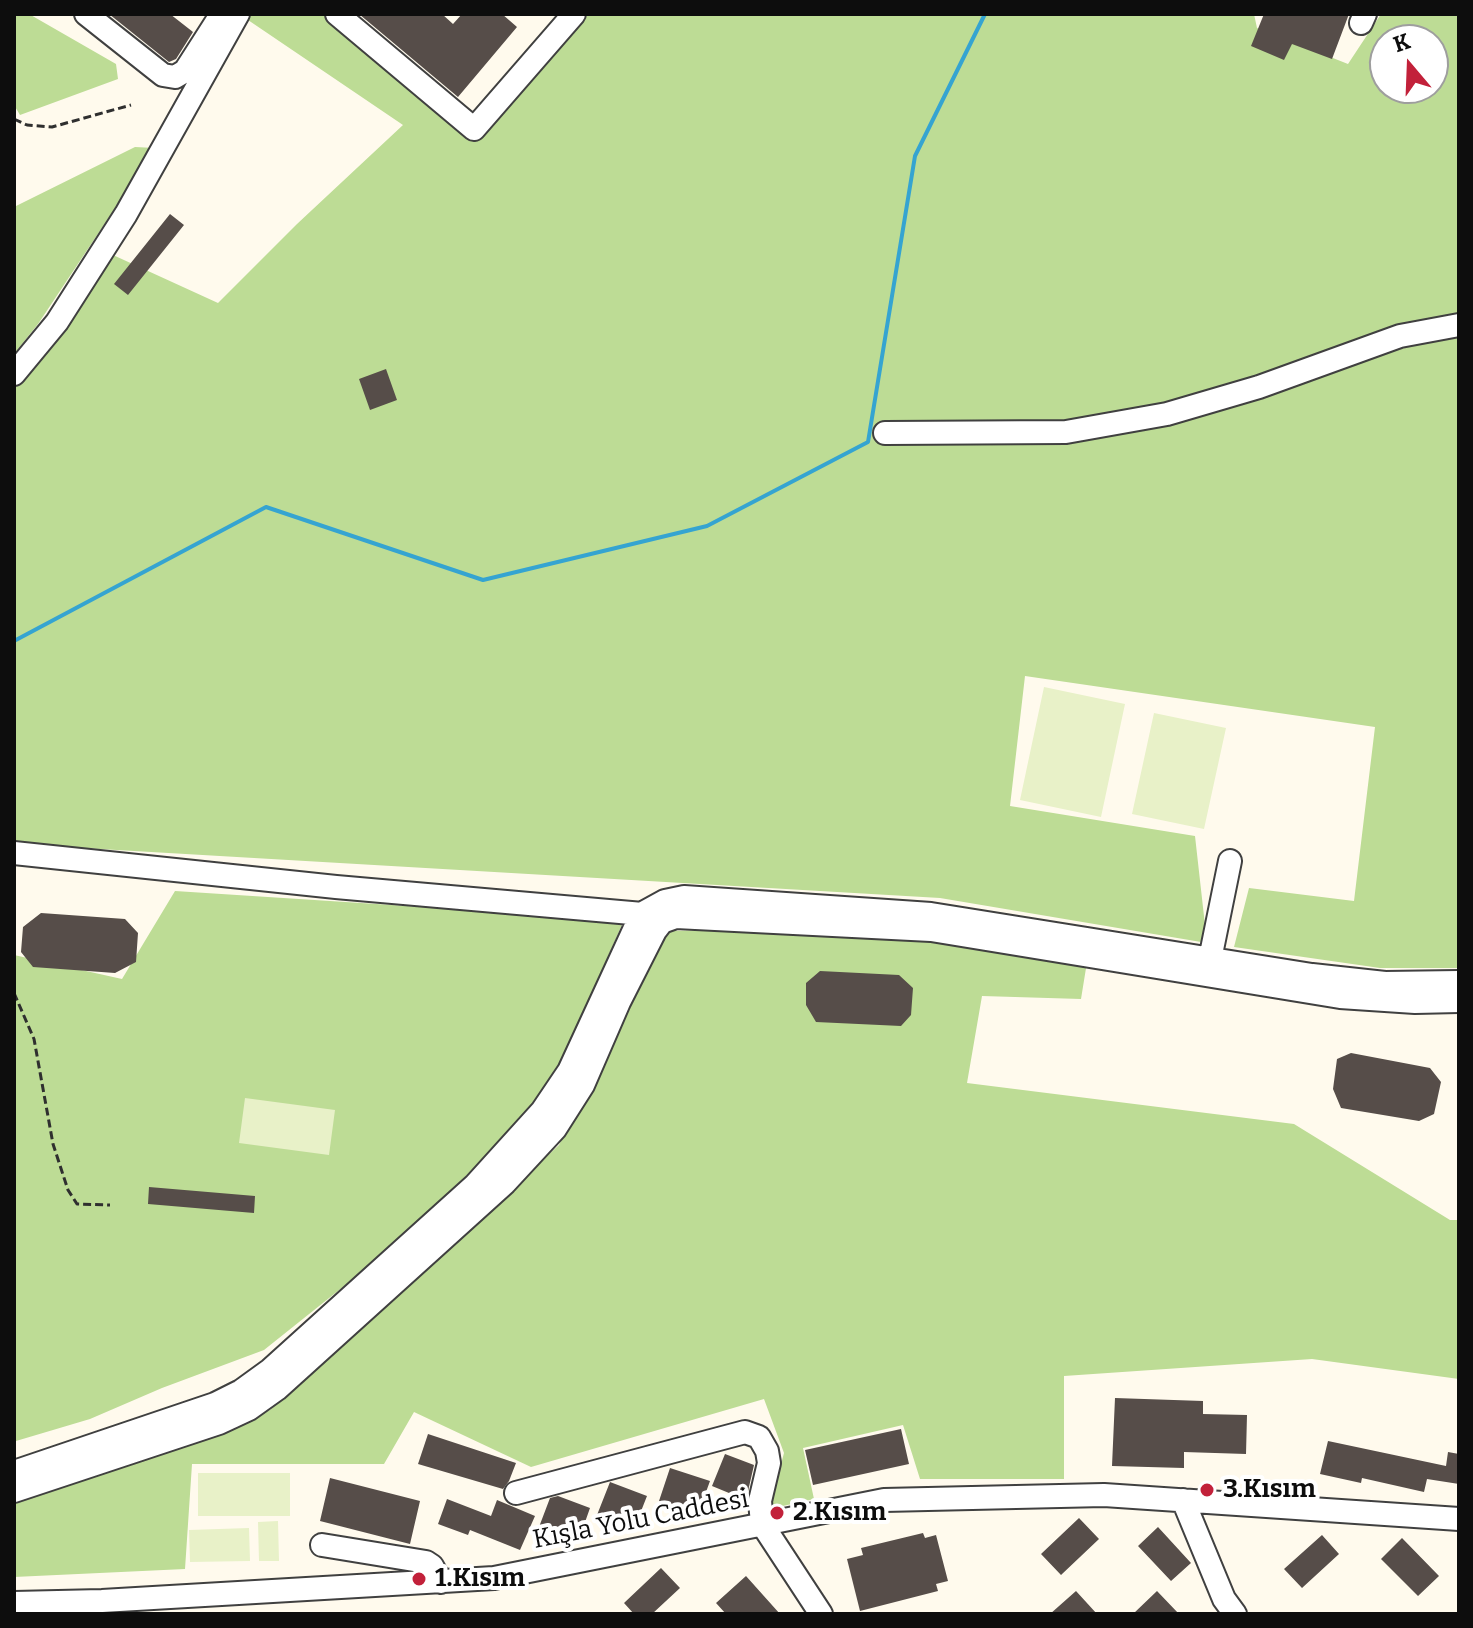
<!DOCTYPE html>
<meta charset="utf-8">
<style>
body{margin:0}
#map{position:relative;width:1473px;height:1628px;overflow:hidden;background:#fffaed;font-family:Bitter,serif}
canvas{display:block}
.frame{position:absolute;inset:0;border:16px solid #0d0d0d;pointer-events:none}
.north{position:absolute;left:1369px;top:24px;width:80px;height:80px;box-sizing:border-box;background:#fff;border:2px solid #9e9e9e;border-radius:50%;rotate:341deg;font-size:22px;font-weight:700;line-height:32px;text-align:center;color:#0d0d0d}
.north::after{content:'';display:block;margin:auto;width:28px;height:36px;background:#c2213a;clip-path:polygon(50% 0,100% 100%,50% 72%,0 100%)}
</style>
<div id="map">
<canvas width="1473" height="1628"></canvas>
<div class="frame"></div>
<div class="north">K</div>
</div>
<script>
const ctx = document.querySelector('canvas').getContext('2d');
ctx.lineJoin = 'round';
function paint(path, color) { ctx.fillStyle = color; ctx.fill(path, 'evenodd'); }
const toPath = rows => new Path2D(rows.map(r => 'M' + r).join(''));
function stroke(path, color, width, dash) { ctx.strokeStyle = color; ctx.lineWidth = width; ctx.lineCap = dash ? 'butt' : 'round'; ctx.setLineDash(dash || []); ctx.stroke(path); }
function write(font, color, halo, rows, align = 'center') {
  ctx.font = font + ' Bitter,serif'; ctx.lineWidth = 8; ctx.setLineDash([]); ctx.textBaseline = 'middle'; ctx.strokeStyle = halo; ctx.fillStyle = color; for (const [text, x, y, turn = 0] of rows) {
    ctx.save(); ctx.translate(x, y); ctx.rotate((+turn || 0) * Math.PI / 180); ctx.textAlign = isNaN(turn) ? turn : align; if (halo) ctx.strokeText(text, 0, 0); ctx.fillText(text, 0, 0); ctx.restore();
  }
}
paint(toPath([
 [14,14,29,14,116,64,118,79,20,115,14,105],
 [252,14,329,14,477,138,588,14,1254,14,1257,28,1348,64,1381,14,1459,14,1459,968,1380,968,1234,947,1249,888,1354,901,1375,727,1025,676,1010,806,1195,836,1207,943,940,898,14,844,14,384,113,255,218,303,297,224,403,125,248,20],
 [1385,40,1433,40,1433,88,1385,88],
 [135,147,155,148,38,324,14,354,14,207],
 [175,891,624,920,544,1102,378,1259,264,1350,162,1388,90,1419,16,1441,14,955,122,979],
 [847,928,1087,962,1081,999,982,996,967,1083,1294,1124,1450,1220,1459,1220,1459,1379,1312,1359,1064,1376,1064,1479,920,1479,903,1425,803,1448,814,1499,765,1510,766,1501,774,1490,784,1453,764,1399,531,1467,414,1412,384,1464,192,1464,185,1569,14,1577,14,1497,270,1410,559,1145,663,931]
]), '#bddc95');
paint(toPath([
 [1044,687,1125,704,1101,817,1020,800],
 [1154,713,1226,728,1204,829,1132,814],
 [245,1098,335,1110,329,1155,239,1143],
 [198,1473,290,1473,290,1516,198,1516],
 [278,1521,279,1561,259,1561,258,1522],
 [249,1528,250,1561,190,1562,189,1530]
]), '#e8f1c8');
stroke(toPath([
 [14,641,266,507,483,580,707,526,868,442,915,156,985,14]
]), '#35a4d1', 4);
paint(toPath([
 [109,14,170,14,193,32,176,59,169,62],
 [359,14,442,14,453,24,462,14,502,14,517,27,458,97],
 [1264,14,1349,14,1332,59,1292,44,1284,60,1251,46],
 [170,214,184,225,128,295,114,284],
 [386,369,397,400,370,410,359,379],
 [41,913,125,919,138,933,136,962,115,973,33,967,21,952,23,927],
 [820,971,899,975,913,988,911,1015,901,1026,816,1022,806,1005,806,983],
 [1351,1053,1430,1068,1441,1082,1434,1114,1419,1121,1341,1108,1333,1089,1337,1059],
 [149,1187,255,1196,254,1213,148,1204],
 [1115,1398,1203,1401,1203,1414,1247,1415,1246,1454,1184,1452,1184,1468,1112,1466],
 [901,1429,909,1464,813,1485,805,1450],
 [428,1434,516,1463,509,1481,503,1489,418,1464],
 [1328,1441,1446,1466,1448,1452,1459,1454,1459,1484,1427,1479,1424,1492,1362,1478,1361,1483,1320,1474],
 [725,1454,754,1465,746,1500,712,1486],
 [670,1468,710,1481,698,1514,659,1501],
 [330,1478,420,1501,410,1544,320,1521],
 [610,1482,647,1496,634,1529,597,1515],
 [558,1496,590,1508,578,1542,539,1527,550,1498],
 [447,1499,491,1516,497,1500,535,1516,520,1550,470,1530,468,1535,438,1524],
 [1079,1518,1099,1539,1061,1575,1041,1554],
 [1158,1527,1191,1563,1171,1581,1138,1546],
 [923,1533,925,1538,936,1535,948,1581,936,1584,938,1591,860,1611,847,1559,863,1555,861,1548],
 [1322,1535,1339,1554,1302,1588,1284,1569],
 [1402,1538,1439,1576,1418,1596,1381,1559],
 [661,1568,680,1588,652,1614,634,1614,624,1603],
 [746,1576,780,1614,726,1614,716,1603],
 [1076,1591,1097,1614,1050,1614],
 [1157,1591,1179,1614,1133,1614]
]), '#564d49');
const minor = toPath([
 [86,14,163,75,175,77,185,71,219,18],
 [337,14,474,129,574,14],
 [1361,23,1365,14],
 [14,374,57,322,126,214,238,14],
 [885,433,1066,432,1167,414,1259,387,1400,336,1459,325],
 [14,853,336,887,654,915],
 [1207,974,1230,861],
 [14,1472,215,1404,241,1391,270,1370,475,1185,542,1111,569,1071,634,930,645,912,665,901,684,897,931,914,1312,975,1385,983,1459,982],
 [14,1491,219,1423,249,1409,277,1389,505,1183,555,1129,583,1085,619,1002,655,931,662,922,676,917,931,930,1340,997,1415,1002,1459,1001],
 [516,1493,745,1432,759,1437,767,1451,769,1463,760,1501,762,1524,821,1614],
 [1183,1500,1224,1599,1235,1614],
 [322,1545,426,1562,432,1566,441,1582],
 [14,1603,102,1601,494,1578,884,1500,1104,1495,1459,1519]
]);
stroke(minor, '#404040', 26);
stroke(toPath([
 [14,119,27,125,52,127,131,105],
 [14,993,34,1039,53,1144,68,1190,77,1204,110,1205]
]), '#2f2f2f', 3, [8, 4]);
stroke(minor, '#fff', 22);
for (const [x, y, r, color] of [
 [1207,1490,8,"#c2213a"],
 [777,1513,8,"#c2213a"],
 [419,1579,8,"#c2213a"]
]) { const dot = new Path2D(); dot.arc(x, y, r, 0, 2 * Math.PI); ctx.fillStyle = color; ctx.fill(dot); stroke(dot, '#fff', 3); }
write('bold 26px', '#0d0d0d', '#fff', [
 ["3.Kısım",1223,1490],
 ["2.Kısım",793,1513],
 ["1.Kısım",435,1579]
], 'left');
write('26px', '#0d0d0d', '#fff', [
 ["Kışla Yolu Caddesi",641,1520,-11]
]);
</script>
